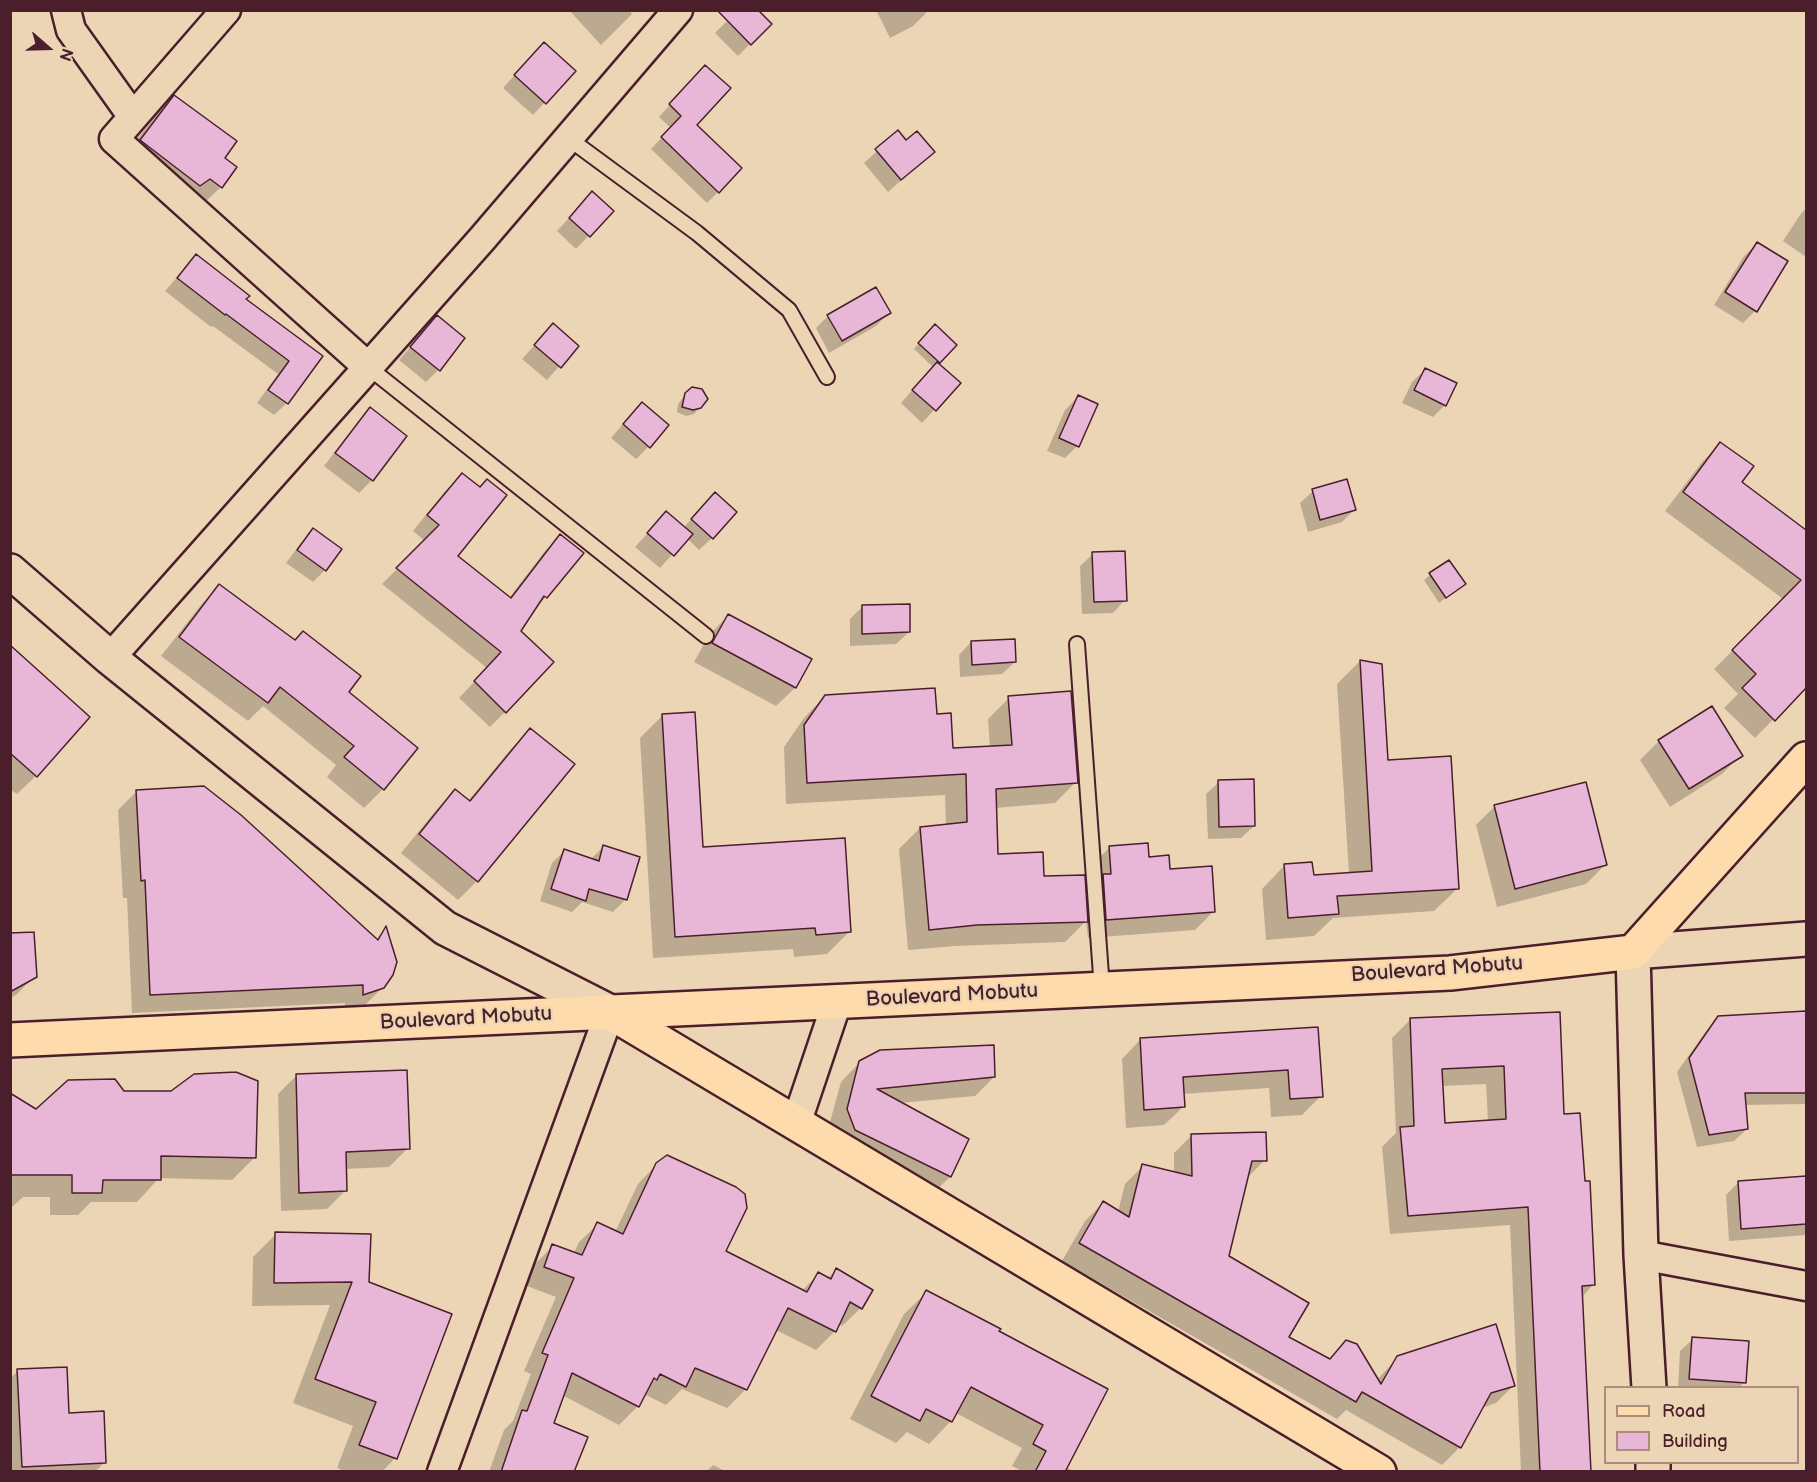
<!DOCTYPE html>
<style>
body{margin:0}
#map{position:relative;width:1817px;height:1482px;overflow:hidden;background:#ecd5b4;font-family:"Balsamiq Sans",sans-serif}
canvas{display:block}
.frame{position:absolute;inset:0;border:12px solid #4a1f2b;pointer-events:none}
.legend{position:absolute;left:1604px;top:1386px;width:195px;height:78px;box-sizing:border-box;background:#ecd5b4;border:2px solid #ab8c7d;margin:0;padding:8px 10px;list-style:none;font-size:18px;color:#4a1f2b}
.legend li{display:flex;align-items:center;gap:12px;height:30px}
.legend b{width:30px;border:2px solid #ab8c7d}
.north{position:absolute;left:18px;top:18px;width:60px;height:60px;-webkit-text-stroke:4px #ecd5b4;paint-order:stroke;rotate:110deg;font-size:16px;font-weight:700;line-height:24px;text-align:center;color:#4a1f2b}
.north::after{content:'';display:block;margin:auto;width:21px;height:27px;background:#4a1f2b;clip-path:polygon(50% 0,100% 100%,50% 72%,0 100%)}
</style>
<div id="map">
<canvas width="1817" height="1482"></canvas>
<div class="frame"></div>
<ul class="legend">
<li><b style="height:8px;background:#fedbac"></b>Road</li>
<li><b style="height:16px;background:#e8b7d8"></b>Building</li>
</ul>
<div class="north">N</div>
</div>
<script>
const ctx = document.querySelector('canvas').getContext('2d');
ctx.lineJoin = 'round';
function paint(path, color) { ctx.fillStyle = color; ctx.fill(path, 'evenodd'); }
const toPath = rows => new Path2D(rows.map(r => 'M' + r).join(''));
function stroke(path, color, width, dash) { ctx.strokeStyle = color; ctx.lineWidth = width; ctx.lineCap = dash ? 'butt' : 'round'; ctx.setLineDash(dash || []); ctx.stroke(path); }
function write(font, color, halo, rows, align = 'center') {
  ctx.font = font + ' "Balsamiq Sans",sans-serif'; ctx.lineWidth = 4.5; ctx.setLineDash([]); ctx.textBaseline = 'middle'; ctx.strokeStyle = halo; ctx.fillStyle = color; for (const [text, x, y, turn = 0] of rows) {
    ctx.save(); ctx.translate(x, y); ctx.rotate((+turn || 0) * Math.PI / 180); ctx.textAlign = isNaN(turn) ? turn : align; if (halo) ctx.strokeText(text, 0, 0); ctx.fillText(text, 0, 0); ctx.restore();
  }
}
paint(toPath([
 [569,10,629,10,632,14,601,45],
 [738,10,770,24,738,56,715,33],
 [876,10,925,10,926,13,913,26,890,38],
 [532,56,574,71,533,115,503,88],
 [694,78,695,125,718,192,707,203,651,149,671,128,659,117],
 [174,97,223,158,221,187,202,205,122,159,155,116],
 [898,132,920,164,888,192,864,163],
 [580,206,612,211,576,249,557,231],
 [1806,208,1806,257,1783,241,1800,215],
 [1757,244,1755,311,1743,323,1714,305,1744,256],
 [196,256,244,300,321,356,287,403,274,415,257,403,278,374,213,326,211,327,165,291],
 [889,313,876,326,829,353,816,328,828,316],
 [437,317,438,370,426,382,399,360],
 [553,325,577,346,547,380,522,359],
 [935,326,955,345,937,364,959,383,922,423,901,403,933,367,914,349],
 [1425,370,1445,405,1433,417,1402,403,1412,382],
 [688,391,700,407,694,414,686,416,677,412,678,404],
 [1078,397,1077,446,1065,458,1047,451,1065,410],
 [370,409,405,436,372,480,359,493,324,466,358,422],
 [629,417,648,447,636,459,611,438],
 [1720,444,1740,482,1806,532,1806,616,1665,511,1702,462],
 [462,475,456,556,509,598,545,551,560,536,546,597,531,613,519,631,505,712,490,727,459,698,487,668,382,584,425,541,413,531,446,490],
 [1313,491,1354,510,1342,522,1308,532,1300,503],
 [703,507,712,538,699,550,687,538,660,568,635,547,666,513,683,528],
 [313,530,325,570,313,582,286,563,301,543],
 [1093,554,1125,600,1113,613,1082,614,1080,566],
 [1430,575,1464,584,1439,603,1424,580],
 [219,586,294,641,347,692,383,789,364,808,327,777,336,765,263,706,248,721,161,656,201,605],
 [1778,605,1806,634,1806,686,1755,738,1724,708,1738,694,1714,669],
 [862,607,909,632,896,644,850,646,850,619],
 [728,616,795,688,776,706,694,662,709,635],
 [971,642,1015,662,1002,674,960,677,959,655],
 [1360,661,1386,761,1458,888,1434,911,1333,918,1314,936,1266,940,1262,889,1285,865,1313,877,1349,874,1337,684],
 [10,662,36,776,17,794,10,789],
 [825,696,935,716,952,750,990,748,988,719,1009,698,1076,782,1055,803,995,808,996,855,1042,877,1085,895,1092,887,1091,866,1110,847,1148,859,1168,870,1214,911,1195,930,1088,938,1086,921,1065,942,955,946,908,950,899,849,920,828,946,826,945,795,786,804,784,747,804,718],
 [663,715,701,849,849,932,827,954,794,957,793,949,653,958,640,738],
 [530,730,572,764,477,881,458,900,401,853,437,809,455,791,468,801,511,749],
 [1659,741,1741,755,1722,774,1670,807,1640,760],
 [1219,782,1254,826,1241,838,1208,839,1206,794],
 [136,792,375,940,385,929,383,987,364,1006,345,1012,345,1003,132,1013,127,898,123,898,118,810],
 [1495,806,1605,865,1586,884,1497,907,1476,825],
 [603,847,626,899,613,912,582,902,572,912,540,901,552,863,564,851,590,860],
 [10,935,35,976,16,995,10,998],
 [1806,1012,1806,1104,1744,1105,1747,1129,1734,1141,1697,1147,1677,1072,1706,1031,1718,1018],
 [1559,1013,1563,1116,1593,1285,1581,1298,1590,1472,1521,1472,1510,1225,1390,1234,1382,1147,1396,1133,1392,1038,1410,1020],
 [1486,1084,1488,1122,1444,1125,1442,1086],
 [1317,1028,1321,1096,1302,1115,1271,1117,1269,1088,1182,1094,1183,1107,1164,1125,1126,1128,1122,1059,1140,1040],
 [860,1062,994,1077,975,1096,900,1103,967,1139,950,1177,931,1195,828,1129,841,1082],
 [297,1075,408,1148,389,1167,345,1169,346,1190,327,1209,281,1211,278,1094],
 [123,1092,255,1157,232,1180,159,1178,137,1202,91,1202,78,1215,50,1215,50,1197,23,1197,10,1209,10,1095,37,1111],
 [1192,1135,1265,1160,1247,1178,1227,1257,1287,1337,1328,1360,1346,1342,1377,1380,1398,1357,1514,1385,1496,1403,1482,1408,1460,1447,1442,1465,1346,1410,1337,1419,1062,1261,1085,1221,1103,1203,1118,1212,1125,1184,1143,1166,1174,1173,1174,1153],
 [657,1164,724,1252,802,1291,818,1274,827,1279,836,1270,861,1308,842,1326,838,1324,835,1331,816,1350,776,1330,745,1390,727,1408,682,1389,666,1405,644,1394,638,1406,619,1425,562,1395,552,1423,572,1472,489,1472,504,1430,513,1421,531,1374,524,1371,556,1297,527,1286,534,1265,553,1246,574,1253,579,1242,598,1224,615,1232,638,1184],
 [1806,1178,1806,1235,1729,1241,1726,1195,1738,1183],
 [276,1234,368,1283,395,1458,382,1472,346,1472,337,1468,353,1426,293,1403,330,1305,252,1306,253,1257],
 [927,1292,997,1332,1066,1467,1074,1472,1019,1472,1020,1470,1012,1466,1022,1448,956,1413,951,1421,929,1444,907,1432,896,1443,850,1419,904,1314],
 [1693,1339,1744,1382,1739,1388,1678,1388,1680,1351],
 [18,1371,68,1414,105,1462,95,1472,10,1472,10,1378],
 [713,1465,727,1472,706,1472]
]), '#0003');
const building = toPath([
 [717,10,758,10,772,24,751,45,717,10],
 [544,42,576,71,546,104,514,75,544,42],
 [705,65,731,88,697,125,742,168,719,193,661,137,681,116,669,104,705,65],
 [174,95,237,141,225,158,237,167,222,188,210,179,200,186,140,140,174,95],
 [898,130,906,140,917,131,935,152,901,180,875,149,898,130],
 [592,191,614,211,590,237,569,218,592,191],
 [1757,242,1788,261,1757,312,1725,292,1757,242],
 [196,254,250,296,246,299,323,356,288,404,268,390,289,361,226,314,225,315,177,278,196,254],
 [876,287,891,313,842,341,827,315,876,287],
 [437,315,465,338,440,371,410,347,437,315],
 [553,323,579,346,561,368,534,345,553,323],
 [935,324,957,345,940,363,918,343,935,324],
 [937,362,961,383,936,411,912,390,937,362],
 [1425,368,1457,383,1446,406,1414,390,1425,368],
 [692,387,702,389,708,399,701,408,693,410,682,407,685,393,692,387],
 [1078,395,1098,404,1079,447,1059,438,1078,395],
 [642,402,669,425,650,448,623,424,642,402],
 [370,407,407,436,373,481,335,453,370,407],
 [1720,442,1754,466,1742,482,1806,530,1806,688,1775,721,1742,688,1756,674,1732,650,1801,580,1683,492,1720,442],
 [462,473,480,487,487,479,507,495,458,556,511,598,560,534,584,553,547,598,544,596,521,631,554,662,506,713,474,681,501,652,396,568,439,525,427,515,462,473],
 [1347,479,1356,510,1320,520,1312,489,1347,479],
 [715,492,737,512,713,539,691,519,715,492],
 [666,511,693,534,674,556,647,533,666,511],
 [313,528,342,549,326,571,297,550,313,528],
 [1125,551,1127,601,1094,602,1092,552,1125,551],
 [1449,560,1466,584,1446,598,1429,573,1449,560],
 [219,584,295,640,303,631,361,676,349,692,418,748,384,790,344,757,354,746,280,687,268,703,179,637,219,584],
 [910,604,910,632,862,634,862,605,910,604],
 [728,614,812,659,796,688,712,643,728,614],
 [1015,639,1016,662,972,665,971,641,1015,639],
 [10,645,90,717,37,777,10,753,10,645],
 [1360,660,1382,664,1388,760,1451,756,1459,889,1337,896,1339,914,1288,918,1284,864,1312,862,1314,875,1372,871,1360,660],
 [935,688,937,714,951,713,953,748,1012,745,1008,696,1071,691,1078,783,996,789,998,854,1043,852,1044,876,1085,875,1088,922,977,925,929,930,920,827,967,822,966,774,807,783,804,725,825,695,935,688],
 [1712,706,1743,756,1689,789,1658,740,1712,706],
 [695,712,703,847,845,838,851,932,816,935,815,928,675,937,662,714,695,712],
 [530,728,575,764,478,882,419,834,455,789,470,801,530,728],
 [1254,779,1255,826,1219,827,1218,780,1254,779],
 [1586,782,1607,865,1515,889,1494,805,1586,782],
 [204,786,241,815,378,940,386,926,397,962,393,975,384,988,363,995,363,985,150,995,145,880,141,881,136,790,204,786],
 [1148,843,1149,857,1169,855,1170,869,1212,866,1215,912,1106,920,1103,874,1111,874,1109,846,1148,843],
 [603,845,640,857,627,900,589,889,586,901,551,889,564,849,599,861,603,845],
 [34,932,37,977,10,992,10,933,34,932],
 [1806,1011,1806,1093,1745,1093,1748,1129,1709,1135,1689,1058,1718,1016,1806,1011],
 [1560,1012,1564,1114,1580,1113,1585,1181,1590,1181,1595,1285,1582,1286,1591,1472,1540,1472,1528,1207,1408,1216,1400,1127,1414,1126,1410,1018,1560,1012],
 [1504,1066,1506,1119,1445,1123,1442,1069,1504,1066],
 [1318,1027,1323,1097,1290,1099,1288,1070,1183,1077,1185,1107,1144,1110,1140,1038,1318,1027],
 [994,1045,995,1077,877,1089,969,1139,951,1177,855,1130,847,1109,859,1061,880,1050,994,1045],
 [407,1070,410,1149,346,1152,347,1191,299,1193,296,1074,407,1070],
 [236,1072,258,1081,256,1158,161,1156,161,1180,103,1180,102,1193,72,1193,72,1175,10,1175,10,1093,36,1109,68,1080,115,1079,124,1091,171,1091,194,1074,236,1072],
 [1266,1132,1267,1161,1252,1161,1229,1256,1309,1303,1289,1337,1330,1359,1346,1340,1357,1344,1381,1384,1397,1356,1496,1324,1515,1386,1491,1393,1461,1448,1362,1392,1356,1402,1079,1243,1103,1201,1129,1217,1142,1164,1192,1176,1191,1134,1266,1132],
 [667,1155,736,1187,745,1194,747,1208,726,1251,807,1292,818,1272,831,1279,836,1268,873,1290,862,1309,850,1302,836,1332,788,1308,747,1390,695,1368,686,1387,660,1374,657,1380,654,1378,639,1407,572,1373,554,1423,588,1437,574,1472,501,1472,522,1410,527,1411,548,1355,542,1353,574,1278,544,1267,552,1244,582,1255,597,1222,623,1234,656,1163,667,1155],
 [1806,1176,1806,1224,1741,1229,1738,1181,1806,1176],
 [275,1232,371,1234,369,1282,452,1314,397,1459,359,1445,376,1402,315,1379,352,1282,274,1283,275,1232],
 [926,1290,1001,1329,999,1331,1108,1389,1065,1472,1035,1472,1046,1451,1033,1444,1043,1425,971,1387,952,1422,926,1409,920,1421,871,1396,926,1290],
 [1692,1337,1749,1341,1746,1383,1689,1379,1692,1337],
 [67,1367,69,1413,104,1411,106,1463,22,1467,17,1369,67,1367]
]);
paint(building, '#e8b7d8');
stroke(building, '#4a1f2b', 1.5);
const lane = toPath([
 [568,138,697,233,789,310,827,377],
 [368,367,706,636],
 [1077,644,1102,989]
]);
const street = toPath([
 [66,10,71,30,133,117],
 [226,10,114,139,368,367],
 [110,658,482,239,678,10],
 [796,1124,837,1002],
 [1641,1255,1806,1286],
 [442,1472,610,1012]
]);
const secondary = toPath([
 [10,571,110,658,445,928,610,1012],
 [1649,1388,1641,1255,1633,952,1806,939],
 [1653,1462,1653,1472]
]);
const primary = toPath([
 [610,1012,1379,1472],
 [10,1040,1450,973,1633,952,1806,759]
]);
stroke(lane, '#4a1f2b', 18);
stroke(street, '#4a1f2b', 33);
stroke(secondary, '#4a1f2b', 38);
stroke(primary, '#4a1f2b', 38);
stroke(lane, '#ecd5b4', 14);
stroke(street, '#ecd5b4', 28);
stroke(secondary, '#ecd5b4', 33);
stroke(primary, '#fedbac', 33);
write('21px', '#4a1f2b', '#ecd5b4', [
 ["Boulevard Mobutu",1437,970,-4],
 ["Boulevard Mobutu",952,996,-3],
 ["Boulevard Mobutu",466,1019,-3]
]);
</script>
